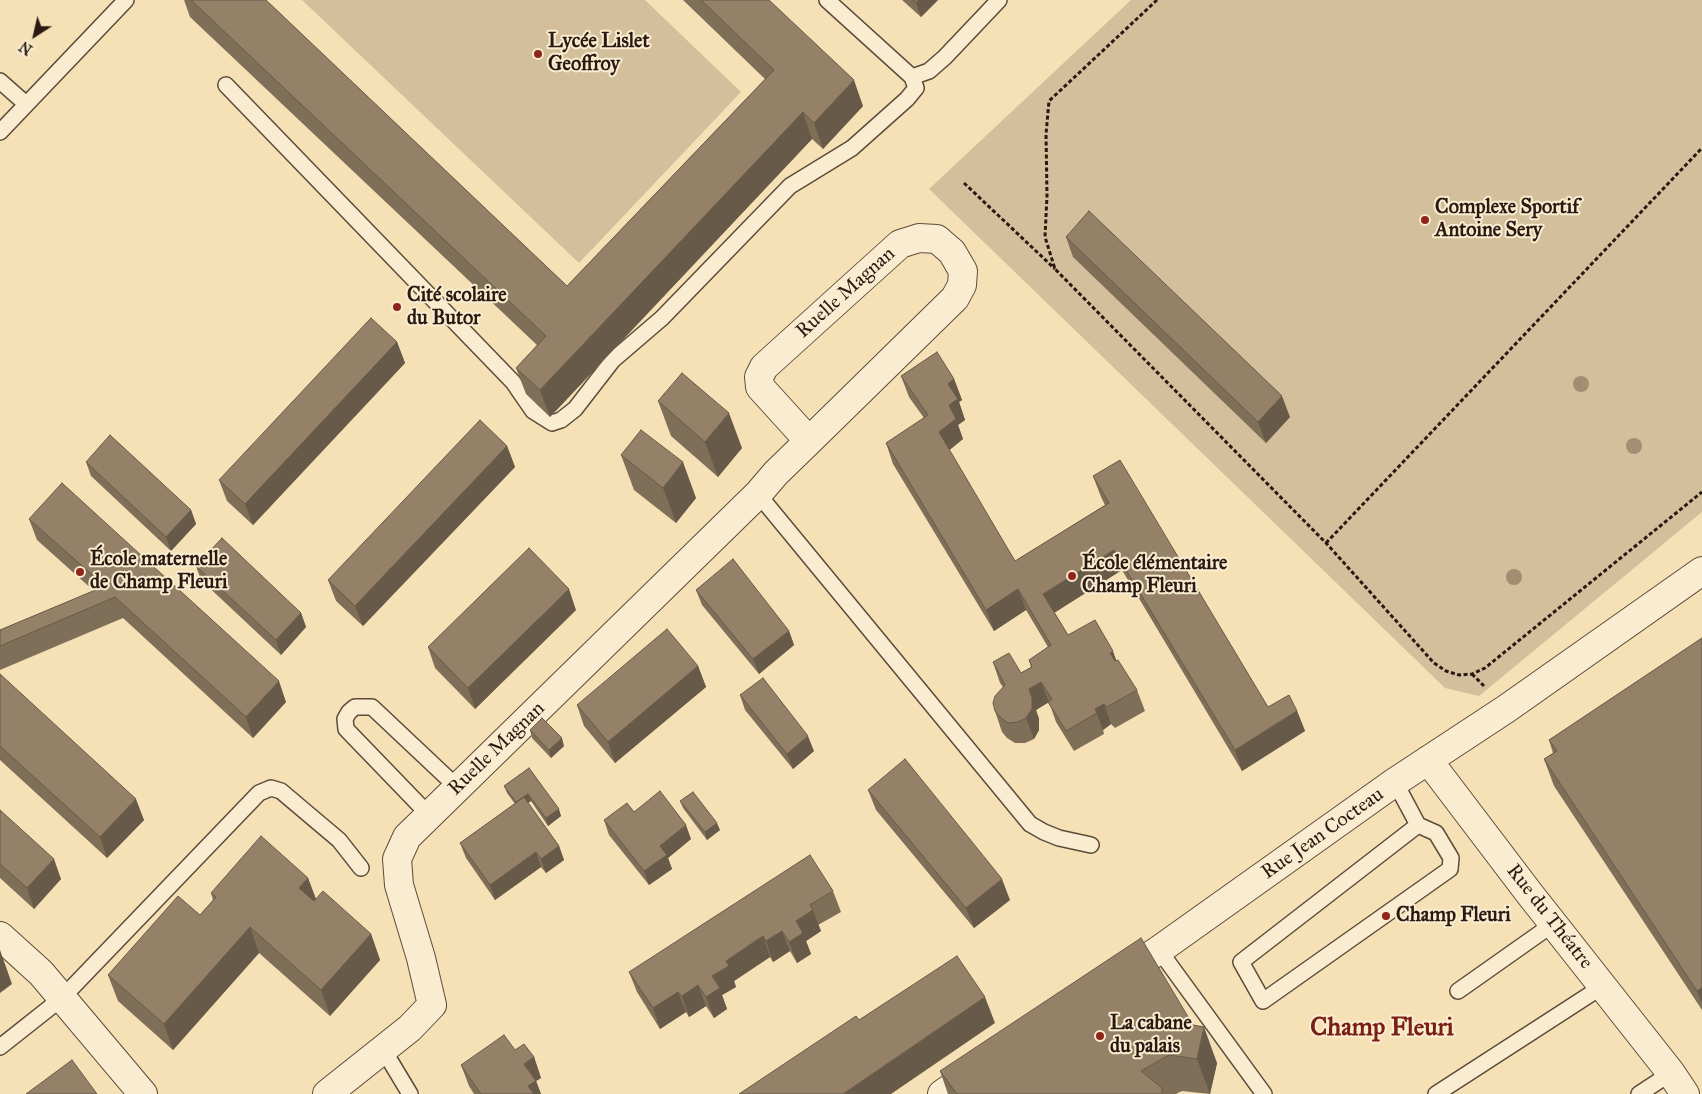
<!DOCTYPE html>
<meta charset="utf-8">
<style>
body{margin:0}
#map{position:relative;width:1702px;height:1094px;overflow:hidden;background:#f6e1b7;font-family:"IM FELL Great Primer",serif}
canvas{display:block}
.north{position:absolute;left:10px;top:10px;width:50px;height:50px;-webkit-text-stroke:4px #f9ecd0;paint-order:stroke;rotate:215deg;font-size:14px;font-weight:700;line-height:20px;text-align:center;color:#2a1911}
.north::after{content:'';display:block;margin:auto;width:18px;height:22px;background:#2a1911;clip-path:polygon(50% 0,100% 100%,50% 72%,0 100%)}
</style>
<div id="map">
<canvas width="1702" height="1094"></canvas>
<div class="north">N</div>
</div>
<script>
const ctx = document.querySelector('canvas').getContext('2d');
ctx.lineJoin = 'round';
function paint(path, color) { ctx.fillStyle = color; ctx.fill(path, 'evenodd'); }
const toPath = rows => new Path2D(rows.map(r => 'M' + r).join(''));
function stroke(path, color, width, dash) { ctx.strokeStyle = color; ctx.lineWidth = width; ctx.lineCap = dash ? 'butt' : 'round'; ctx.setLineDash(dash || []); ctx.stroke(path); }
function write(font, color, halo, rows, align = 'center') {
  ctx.font = font + ' "IM FELL Great Primer",serif'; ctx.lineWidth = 4; ctx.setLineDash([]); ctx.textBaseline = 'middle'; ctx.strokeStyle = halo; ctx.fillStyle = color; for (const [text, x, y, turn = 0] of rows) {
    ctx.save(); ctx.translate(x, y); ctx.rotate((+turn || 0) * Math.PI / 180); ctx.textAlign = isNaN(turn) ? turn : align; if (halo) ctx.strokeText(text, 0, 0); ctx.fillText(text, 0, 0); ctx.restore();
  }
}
paint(toPath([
 [302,0,645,0,741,92,579,263],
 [1131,0,1702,0,1702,512,1479,696,1445,688,929,189]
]), '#d3bf9b');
const service = toPath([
 [912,77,929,71,945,57,999,0],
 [0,81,26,104],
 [226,85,513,382,533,411,552,423,561,420,575,409,613,360,662,318,790,186,852,148,907,99,916,88,912,77,827,0],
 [0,132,126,0],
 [758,494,1030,824,1044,832,1059,838,1091,845],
 [1395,782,1418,825,1241,962,1263,1001,1450,869,1451,858,1436,833,1418,825],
 [429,815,346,729,345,719,349,712,355,707,372,707,458,788],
 [1159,950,1264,1094],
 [1458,991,1553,924],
 [0,1047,62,998,259,793,271,788,281,791,339,840,361,868],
 [383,1049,410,1094],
 [1436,1094,1603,986],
 [1639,1094,1671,1073]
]);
const minor = toPath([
 [1428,760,1529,893,1671,1073,1685,1094],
 [0,936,41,973,143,1094],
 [1120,976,1159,950,1395,782,1506,709,1702,571],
 [327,1094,410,1028,432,1005,421,958,399,885,397,859,407,837,758,494,776,473,809,441,955,298,962,285,963,271,952,252,937,239,919,238,900,244,764,367,759,377,760,387,809,441],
 [942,1094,978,1069]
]);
stroke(service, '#5d4b3a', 18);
stroke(minor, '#5d4b3a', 30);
stroke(toPath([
 [1157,0,1049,101,1046,134,1047,196,1045,237,1055,269,1326,543,1434,663,1446,671,1459,675,1472,674,1485,668,1702,492],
 [964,183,1055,269],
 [1326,543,1702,148],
 [1472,674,1484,686]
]), '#2a1911', 3, [4, 2.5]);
stroke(service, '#f9ecd0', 15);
stroke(minor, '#f9ecd0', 28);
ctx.fillStyle = '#a28e72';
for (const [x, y] of [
 [1581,384],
 [1634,446],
 [1514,577]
]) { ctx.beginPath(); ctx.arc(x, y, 8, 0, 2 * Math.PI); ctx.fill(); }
paint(toPath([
 [184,0,266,0,567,286,765,79,683,0,769,0,863,106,823,149,812,139,550,417,526,394,516,368,537,345,190,17],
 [902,0,938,0,921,17],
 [1066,237,1290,417,1266,443,1073,257],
 [397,342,405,363,253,525,227,501,219,480],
 [901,376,954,379,962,400,959,402,965,420,958,425,963,439,949,450,1015,561,1105,505,1101,497,1093,476,1268,707,1297,711,1305,731,1242,771,1122,570,1054,612,1068,635,1116,661,1137,690,1145,711,1115,728,1111,724,1103,730,1104,734,1074,751,1056,722,1049,702,1036,710,1039,719,1039,730,1034,739,1025,743,1015,743,1007,738,1002,732,995,711,1003,687,1000,683,993,662,1021,673,1031,667,1029,660,1048,647,1026,610,994,631,893,464,886,443,924,418,909,397],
 [658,401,742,448,718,477,671,436],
 [507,446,515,467,363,626,336,601,328,580],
 [621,455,696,498,676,523,634,490],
 [86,462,191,510,196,524,171,551,91,476],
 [29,519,286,702,253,738,123,618,0,670,0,630,94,591,37,540],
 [196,566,301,613,306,627,281,655,201,580],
 [696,590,789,631,794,645,759,674,702,605],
 [576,610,475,709,435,668,428,647],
 [1702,638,1702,1010,1554,786,1544,759,1553,753,1549,740],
 [698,666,706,687,615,763,584,726,577,705],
 [0,674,144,820,107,858,0,760],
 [740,695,814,751,793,769,745,710],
 [530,730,564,746,551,758,532,738],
 [529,768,561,816,548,826,531,801,528,803,559,846,564,860,546,873,541,867,495,900,466,858,460,843,515,804,507,793,504,786],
 [868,790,1010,900,974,928,876,810],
 [680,801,720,830,707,840,683,808],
 [0,810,61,879,34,909,0,878],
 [634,812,691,839,668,858,672,869,649,885,609,835,604,820],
 [308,878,316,899,371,934,380,960,330,1016,259,953,173,1050,118,1001,108,975,200,915,213,900,211,893],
 [833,891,841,912,818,925,821,931,806,941,811,954,797,963,790,951,773,962,770,957,734,981,736,987,722,995,727,1009,714,1018,706,1006,689,1017,686,1012,660,1029,637,992,629,972],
 [1193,1025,1217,1063,1210,1094,1182,1091,1176,1094,948,1094,940,1071],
 [515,1050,534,1057,541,1078,536,1081,541,1094,474,1094,469,1086,461,1065]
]), '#7f6f59');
paint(toPath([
 [919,0,938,0,921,17,916,3],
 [854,80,863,106,823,149,814,123],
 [803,112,812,139,550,417,540,390],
 [397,342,405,363,253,525,245,504],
 [954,379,962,400,959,402,965,420,958,425,963,439,946,453,939,432,949,405,948,384],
 [1282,396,1290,417,1266,443,1258,422],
 [729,413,742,448,718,477,705,442],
 [507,446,515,467,363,626,355,606],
 [683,462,696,498,676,523,663,488],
 [191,510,196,524,171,551,166,537],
 [1114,550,1122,570,1051,615,1043,594],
 [569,589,576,610,475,709,468,688],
 [1018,589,1026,610,994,631,986,610],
 [301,613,306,627,281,655,276,640],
 [789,631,794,645,759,674,753,659],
 [1113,651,1120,671,1110,653],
 [698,666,706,687,615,763,608,742],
 [279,681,286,702,253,738,246,717],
 [1041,682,1049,702,1036,710,1029,689],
 [1032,698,1039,719,1039,730,1034,739,1026,718],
 [1104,704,1111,724,1103,730,1095,709],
 [1297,711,1305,731,1242,771,1235,750],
 [808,736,814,751,793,769,787,754],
 [562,738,564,746,551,758,549,750],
 [528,794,531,801,518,809,516,802],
 [136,799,144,820,107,858,100,837],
 [559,809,561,816,548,826,546,818],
 [717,823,720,830,707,840,705,832],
 [686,825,691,839,668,858,672,869,649,885,644,871,660,846],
 [559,846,564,860,546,873,541,859],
 [536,852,541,867,495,900,490,885],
 [54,859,61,879,34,909,27,888],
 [308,878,318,905,299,888],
 [1002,879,1010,900,974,928,966,908],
 [813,910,821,931,806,941,811,954,797,963,789,942,796,921],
 [250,927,259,953,173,1050,164,1024],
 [782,931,790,951,773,962,766,941],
 [371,934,380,960,330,1016,321,990],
 [763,936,770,957,734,981,736,987,722,995,727,1009,714,1018,706,997,712,976,726,961],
 [0,950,12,984,0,993],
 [698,985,706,1006,689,1017,682,996],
 [1702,988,1702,1003,1697,991],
 [678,992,686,1012,660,1029,653,1008],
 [985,997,995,1023,891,1094,843,1094],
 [1204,1027,1217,1063,1210,1094,1197,1059],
 [534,1057,541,1078,536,1081,541,1094,531,1094,528,1086,524,1064]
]), '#685a48');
const building = toPath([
 [191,0,266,0,567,286,774,70,701,0,769,0,854,80,814,123,803,112,540,390,516,368,546,336,191,0],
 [913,0,919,0,916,3,913,0],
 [1089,211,1282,396,1258,422,1066,237,1089,211],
 [371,318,397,342,245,504,219,480,371,318],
 [937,352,954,379,948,384,958,399,949,405,956,419,939,432,1015,561,1109,503,1093,476,1120,460,1268,707,1289,695,1297,711,1235,750,1114,550,1043,594,1068,635,1095,620,1113,651,1110,653,1115,661,1118,660,1137,690,1107,707,1104,704,1095,709,1097,713,1066,731,1048,702,1052,699,1041,682,1029,689,1032,698,1032,709,1026,718,1018,722,1008,723,1000,717,995,711,993,703,995,696,1005,685,993,662,1009,653,1021,673,1032,667,1029,660,1051,645,1018,589,986,610,886,443,928,415,901,376,937,352],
 [682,373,729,413,705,442,658,401,682,373],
 [480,420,507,446,355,606,328,580,480,420],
 [641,430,683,462,663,488,621,455,641,430],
 [110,435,191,510,166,537,86,462,110,435],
 [62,483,279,681,246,717,115,597,0,646,0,630,105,586,29,519,62,483],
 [222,538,301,613,276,640,196,566,222,538],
 [529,548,569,589,468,688,428,647,529,548],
 [733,559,789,631,753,659,696,590,733,559],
 [667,629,698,666,608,742,577,705,667,629],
 [1702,638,1702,988,1697,991,1544,759,1557,751,1549,740,1702,638],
 [0,674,136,799,100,837,0,746,0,674],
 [763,678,808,736,787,754,740,695,763,678],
 [542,718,562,738,549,750,530,730,542,718],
 [905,759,1002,879,966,908,868,790,905,759],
 [529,768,559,809,546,818,528,794,516,802,504,786,529,768],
 [660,791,686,825,660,846,667,855,644,871,604,820,627,803,634,812,660,791],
 [693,792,717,823,705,832,680,801,693,792],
 [524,797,559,846,541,859,536,852,490,885,460,843,524,797],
 [0,810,54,859,27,888,0,864,0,810],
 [261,836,308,878,299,888,314,901,323,891,371,934,321,990,250,927,164,1024,108,975,178,896,200,915,216,897,211,893,261,836],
 [810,855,833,891,810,905,813,910,796,921,803,933,789,942,782,931,766,941,763,936,726,961,729,966,712,976,720,988,706,997,698,985,682,996,678,992,653,1008,629,972,810,855],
 [1141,938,1193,1025,1204,1027,1197,1059,1169,1055,1141,1071,1162,1088,1162,1094,957,1094,940,1071,1141,938],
 [957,956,985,997,843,1094,739,1094,856,1016,859,1020,957,956],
 [504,1035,515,1050,524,1044,534,1057,524,1064,536,1081,528,1086,534,1094,481,1094,461,1065,504,1035],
 [72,1060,97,1094,26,1094,72,1060]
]);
paint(building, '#948167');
stroke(building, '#685a48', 1);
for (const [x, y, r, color] of [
 [538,54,5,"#8f2418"],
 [1425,220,5,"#8f2418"],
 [397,307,5,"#8f2418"],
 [80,572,5,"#8f2418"],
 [1072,576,5,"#8f2418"],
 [1386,916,5,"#8f2418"],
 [1100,1036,5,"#8f2418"]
]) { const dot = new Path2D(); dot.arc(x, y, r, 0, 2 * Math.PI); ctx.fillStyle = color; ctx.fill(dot); stroke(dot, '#f9ecd0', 2); }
write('bold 20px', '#2a1911', '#f9ecd0', [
 ["Lycée Lislet",548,42],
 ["Geoffroy",548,65],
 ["Complexe Sportif",1435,208],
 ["Antoine Sery",1435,231],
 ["Cité scolaire",407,296],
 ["du Butor",407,319],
 ["École maternelle",90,560],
 ["de Champ Fleuri",90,583],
 ["École élémentaire",1082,564],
 ["Champ Fleuri",1082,587],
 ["Champ Fleuri",1396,916],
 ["La cabane",1110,1024],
 ["du palais",1110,1047]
], 'left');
write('20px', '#2a1911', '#f9ecd0', [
 ["Ruelle Magnan",846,293,-42],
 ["Ruelle Magnan",497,749,-44],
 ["Rue Jean Cocteau",1323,834,-35],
 ["Rue du Théatre",1549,917,52]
]);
write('bold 25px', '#7a1f14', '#f9ecd0', [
 ["Champ Fleuri",1382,1029]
]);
</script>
